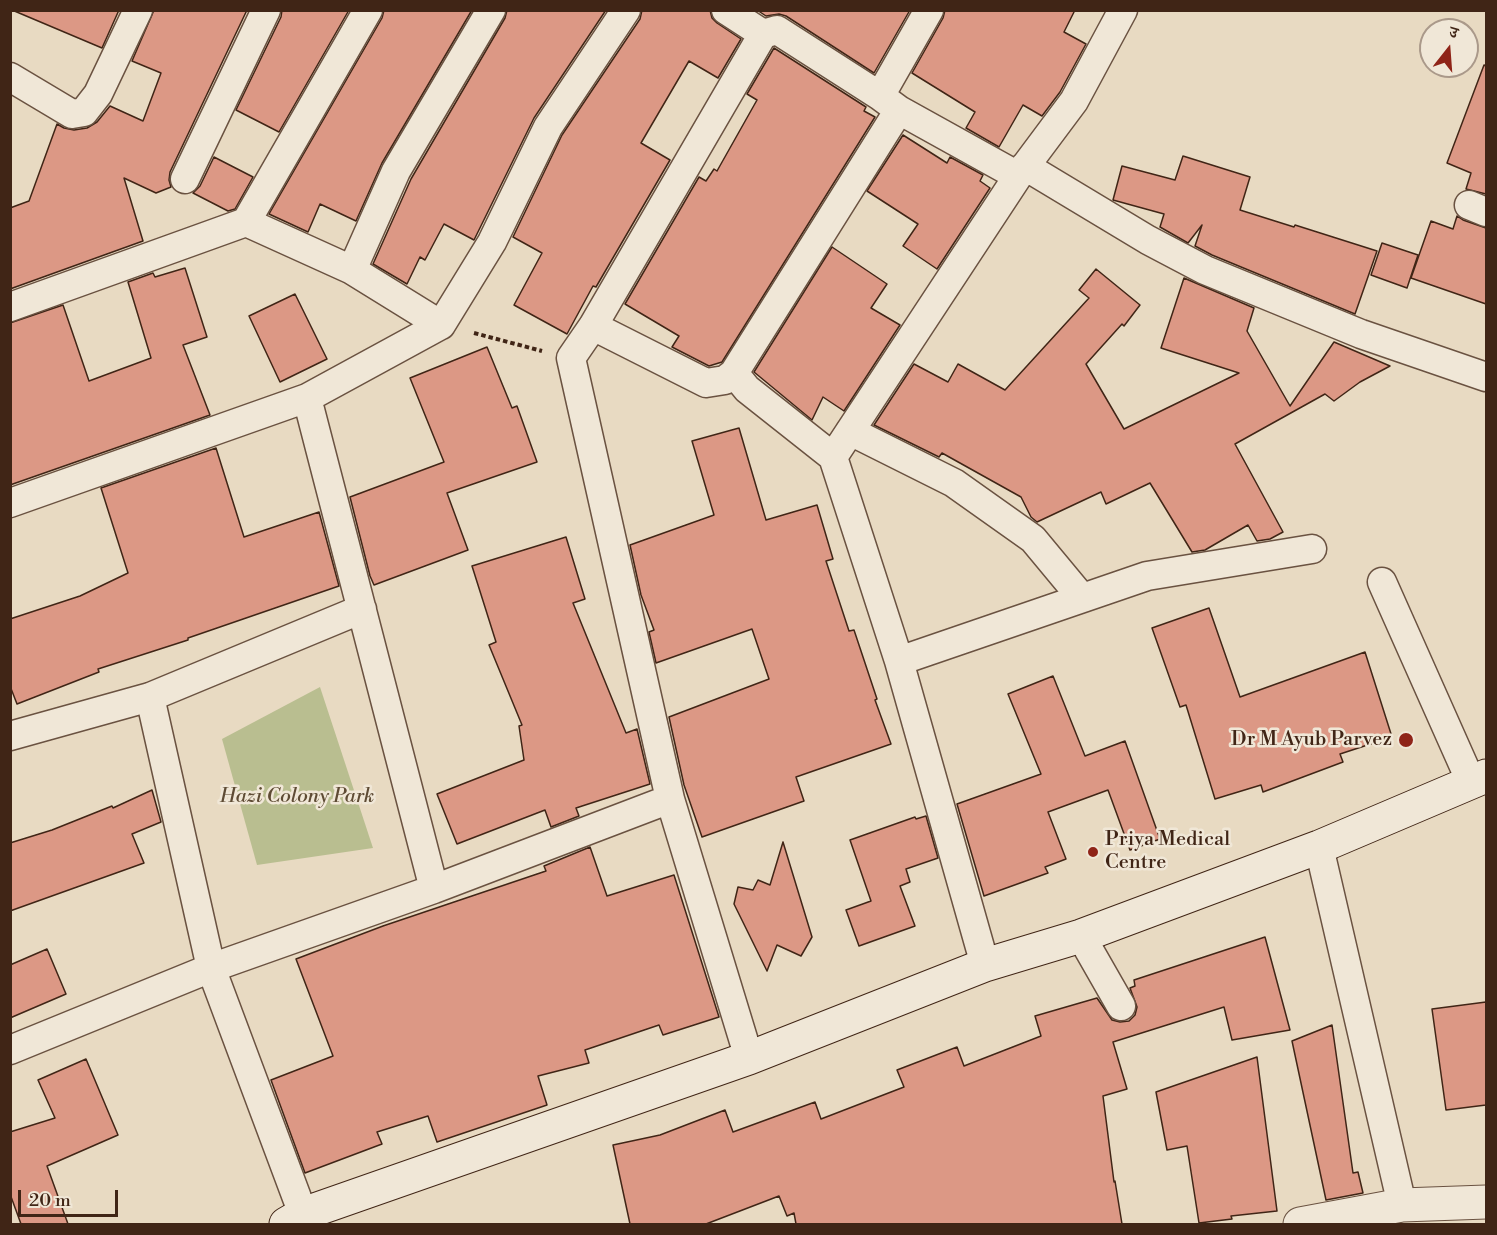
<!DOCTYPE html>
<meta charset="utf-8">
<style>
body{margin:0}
#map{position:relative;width:1497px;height:1235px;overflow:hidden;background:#e8dac2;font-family:"Libre Bodoni","Noto Serif Devanagari",serif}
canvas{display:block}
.frame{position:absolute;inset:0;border:12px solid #402516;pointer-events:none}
.north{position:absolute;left:1419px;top:18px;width:60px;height:60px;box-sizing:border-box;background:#f0e7d7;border:2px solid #aa998a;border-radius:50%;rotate:17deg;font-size:16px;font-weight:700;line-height:24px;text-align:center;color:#402516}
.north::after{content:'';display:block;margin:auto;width:21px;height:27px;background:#8f2418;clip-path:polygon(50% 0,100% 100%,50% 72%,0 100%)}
.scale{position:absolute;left:18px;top:1190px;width:100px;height:27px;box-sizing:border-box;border:3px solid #402516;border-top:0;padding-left:8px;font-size:18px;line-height:21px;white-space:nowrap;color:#402516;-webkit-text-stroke:4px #f0e7d7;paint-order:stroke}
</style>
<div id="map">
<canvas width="1497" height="1235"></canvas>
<div class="frame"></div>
<div class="north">उ</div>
<div class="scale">20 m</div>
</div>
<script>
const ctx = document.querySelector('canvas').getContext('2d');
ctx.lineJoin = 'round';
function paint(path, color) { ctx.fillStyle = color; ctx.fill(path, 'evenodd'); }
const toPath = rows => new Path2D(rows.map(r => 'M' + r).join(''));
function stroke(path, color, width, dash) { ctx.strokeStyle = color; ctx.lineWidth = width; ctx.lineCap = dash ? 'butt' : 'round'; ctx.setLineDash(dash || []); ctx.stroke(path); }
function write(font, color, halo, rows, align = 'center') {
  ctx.font = font + ' "Libre Bodoni",serif'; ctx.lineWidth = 5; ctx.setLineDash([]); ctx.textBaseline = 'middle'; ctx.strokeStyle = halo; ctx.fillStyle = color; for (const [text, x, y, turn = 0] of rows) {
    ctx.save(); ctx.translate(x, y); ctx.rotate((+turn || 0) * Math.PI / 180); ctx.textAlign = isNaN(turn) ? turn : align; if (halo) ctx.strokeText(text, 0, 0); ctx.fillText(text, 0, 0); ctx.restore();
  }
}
paint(toPath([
 [320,687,373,848,257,865,222,739]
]), '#b9be90');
const building = toPath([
 [12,10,119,10,102,48,12,10],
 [154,10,247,10,170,172,169,180,171,187,156,193,124,178,143,241,10,289,10,208,29,201,57,124,64,128,74,130,87,128,97,122,110,106,143,121,161,73,132,61,154,10],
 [282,10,349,10,279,132,236,110,281,17,282,10],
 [384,10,472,10,382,163,356,221,320,204,308,232,269,214,382,18,384,10],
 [507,10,606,10,534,118,474,240,444,224,425,260,420,257,407,284,373,264,411,179,505,18,507,10],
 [642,10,710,10,712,18,717,23,741,39,718,78,689,61,641,143,670,160,596,287,593,286,567,334,514,305,542,253,513,237,562,135,640,19,642,10],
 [757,10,910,10,874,73,786,16,779,14,766,16,757,10],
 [945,10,1075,10,1064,32,1086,44,1060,92,1042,116,1023,105,999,147,966,128,975,112,912,73,943,18,945,10],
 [774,48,866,107,864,111,875,117,722,362,709,366,672,347,679,336,625,304,699,177,706,181,714,169,717,171,757,100,747,94,774,48],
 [1484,65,1486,66,1486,194,1466,189,1471,173,1447,163,1484,65],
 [903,135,947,163,950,157,983,175,980,181,990,188,937,269,903,246,918,224,867,191,903,135],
 [1183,156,1250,177,1240,210,1294,227,1295,225,1377,251,1355,314,1212,255,1195,246,1202,225,1188,243,1160,227,1164,214,1113,200,1122,166,1175,180,1183,156],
 [214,157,253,177,235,209,228,211,193,193,200,186,214,157],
 [1457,216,1463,220,1486,228,1486,304,1411,278,1431,221,1453,229,1457,216],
 [1382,243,1418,255,1407,288,1371,275,1382,243],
 [832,247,887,284,871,308,900,325,844,411,823,397,812,420,754,372,832,247],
 [185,268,207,337,183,345,210,415,10,485,10,323,63,305,89,381,151,358,128,282,153,273,155,277,185,268],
 [1096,269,1140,305,1124,326,1122,324,1086,364,1124,429,1239,373,1161,348,1184,278,1254,308,1247,331,1290,406,1334,342,1390,366,1360,382,1334,401,1325,394,1235,444,1283,532,1270,539,1257,541,1248,525,1205,550,1192,552,1150,483,1106,504,1101,492,1037,522,1031,517,1021,497,942,453,939,457,874,425,914,364,948,382,958,364,1005,390,1089,298,1079,290,1096,269],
 [295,294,327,359,280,382,249,316,295,294],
 [487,347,512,408,517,406,537,462,447,493,468,550,374,585,370,576,350,497,444,462,410,378,487,347],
 [739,428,766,520,817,505,833,559,826,561,849,631,854,630,877,699,875,700,891,744,796,777,804,801,702,837,684,785,669,717,769,679,752,629,656,663,649,632,654,630,641,595,630,545,714,515,692,441,739,428],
 [216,448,244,537,319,512,339,586,188,638,188,640,98,669,99,672,17,704,10,686,10,619,80,596,128,573,101,488,216,448],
 [566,537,585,599,573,603,626,733,637,729,650,784,576,808,579,816,551,827,545,810,457,844,437,794,524,760,519,726,522,725,489,645,496,642,472,566,566,537],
 [1209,608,1240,697,1365,652,1392,737,1340,754,1343,762,1263,792,1261,785,1215,799,1186,705,1180,707,1152,628,1209,608],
 [1053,676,1085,756,1125,741,1160,839,1130,850,1108,790,1048,812,1066,859,1045,867,1048,873,984,896,957,804,1041,774,1008,694,1053,676],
 [152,790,161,822,132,834,144,863,10,911,10,843,52,830,112,806,113,808,152,790],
 [926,816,938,858,906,869,910,882,900,886,915,926,859,946,846,910,871,901,850,840,915,817,916,819,926,816],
 [783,842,812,937,801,956,777,945,767,971,734,904,738,887,753,890,758,880,770,885,783,842],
 [590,847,607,896,674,875,719,1017,663,1035,659,1025,585,1050,589,1063,538,1076,547,1105,437,1142,428,1116,377,1132,382,1144,305,1173,271,1080,333,1056,296,959,383,926,546,871,544,866,590,847],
 [1265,937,1290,1030,1232,1040,1224,1007,1113,1042,1127,1089,1103,1096,1114,1182,1115,1181,1122,1224,796,1224,794,1213,787,1216,779,1196,706,1224,630,1224,613,1145,660,1135,725,1110,733,1132,815,1102,821,1119,904,1087,897,1070,957,1047,964,1066,1041,1036,1035,1016,1097,998,1112,1020,1120,1022,1129,1021,1135,1015,1137,1007,1130,988,1135,986,1134,980,1265,937],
 [47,949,66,994,10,1018,10,965,47,949],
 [1486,1002,1486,1105,1446,1110,1432,1009,1486,1002],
 [1332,1025,1353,1173,1358,1172,1363,1193,1326,1200,1292,1041,1332,1025],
 [1257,1057,1277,1211,1231,1216,1232,1219,1199,1223,1187,1146,1167,1150,1156,1092,1257,1057],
 [86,1059,118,1135,47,1166,68,1224,21,1224,10,1194,10,1132,55,1118,38,1080,86,1059]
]);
paint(building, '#dc9885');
stroke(building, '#402516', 1.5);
const minor = toPath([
 [726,10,763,34,777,30,880,96],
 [929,10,880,96,899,110,1018,176,833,457,899,661,985,965],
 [10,77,72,114,84,112,98,94,138,10],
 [1025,166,1148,240,1205,270,1361,334,1486,377],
 [1018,176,1074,101,1123,10],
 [185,179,266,10],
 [1469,205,1486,212],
 [246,222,368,10],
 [352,270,396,171,491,10],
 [10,307,246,222,352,270,441,325],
 [593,326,706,383,725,380,734,373],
 [850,431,954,483,1033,539,1082,598],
 [833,457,747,389,734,373,899,110],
 [10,503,307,398],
 [1382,582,1471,782],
 [899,661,1147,576,1312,549],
 [150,697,211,968,303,1214],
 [10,736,150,697,362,609],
 [1319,847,1402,1205],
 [434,889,307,398,441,325,492,242,548,127,626,10],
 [1081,936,1121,1006],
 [10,1050,211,968,434,889,670,799],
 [749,1058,670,799,571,358,593,326,763,34]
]);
const tertiary = toPath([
 [1300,1224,1402,1205,1486,1202]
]);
const secondary = toPath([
 [286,1224,303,1214,749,1058,985,965,1081,936,1319,847,1486,776]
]);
stroke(minor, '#6a5241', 31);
stroke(tertiary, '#6a5241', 35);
stroke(secondary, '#402516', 35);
stroke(toPath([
 [474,333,542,351]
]), '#402516', 4, [4.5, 3]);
stroke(minor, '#f0e7d7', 28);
stroke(tertiary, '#f0e7d7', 33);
stroke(secondary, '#f0e7d7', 33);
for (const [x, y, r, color] of [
 [1406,740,8,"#8f2418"],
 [1093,852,6,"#8f2418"]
]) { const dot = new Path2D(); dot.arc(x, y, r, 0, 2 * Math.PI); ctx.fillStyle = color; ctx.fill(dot); stroke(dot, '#f0e7d7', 2); }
write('20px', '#402516', '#f0e7d7', [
 ["Dr M Ayub Parvez",1392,740],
 ["Priya Medical",1105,840,"left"],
 ["Centre",1105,863,"left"]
], 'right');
write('italic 20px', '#5e4b34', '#f0e7d7', [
 ["Hazi Colony Park",297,797]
]);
</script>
